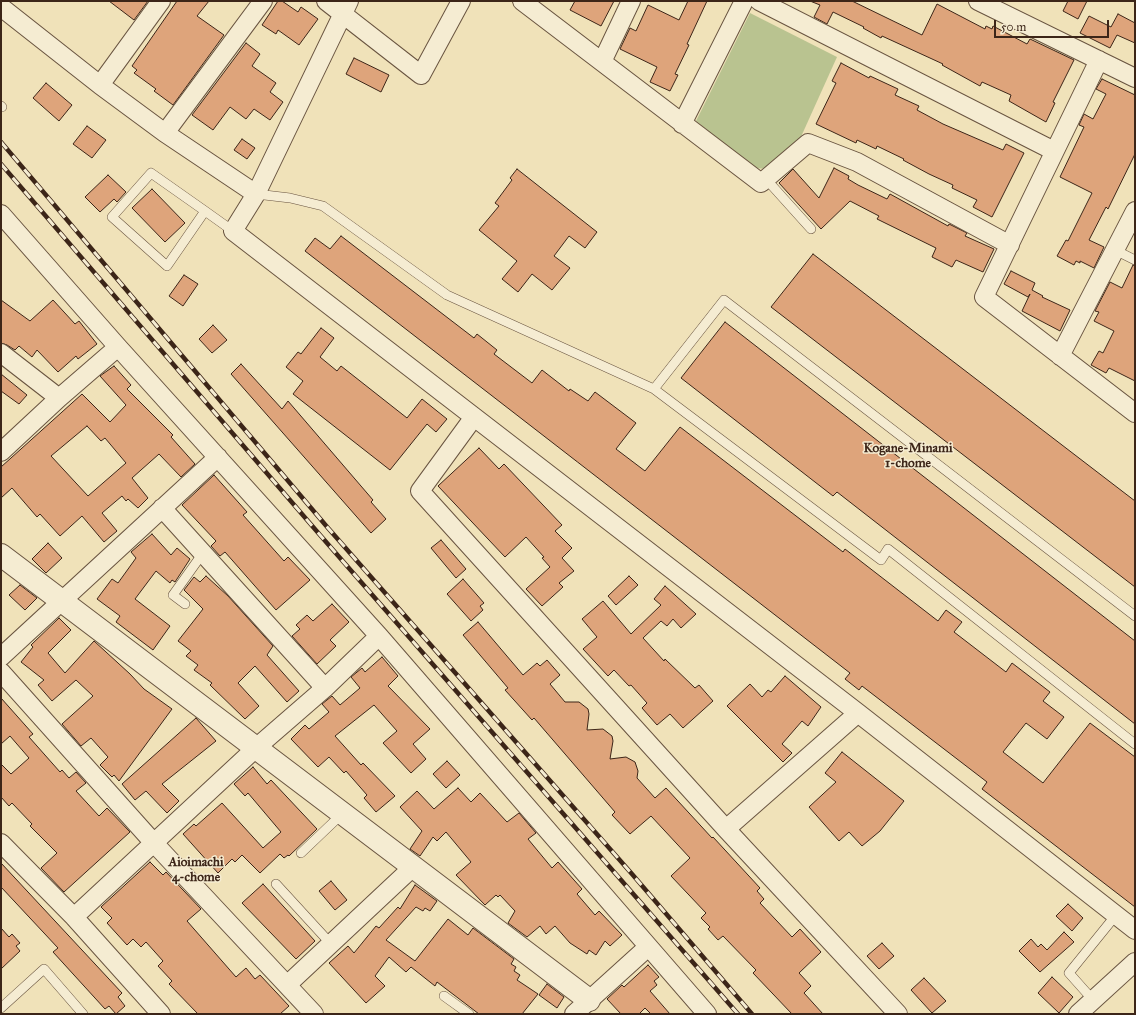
<!DOCTYPE html>
<style>
body{margin:0}
#map{position:relative;width:1136px;height:1015px;overflow:hidden;background:#f0e2b9;font-family:"IM FELL Great Primer",serif}
canvas{display:block}
.frame{position:absolute;inset:0;border:2px solid #3c2518;pointer-events:none}
.scale{position:absolute;left:994px;top:20px;width:115px;height:18px;box-sizing:border-box;border:2px solid #3c2518;border-top:0;padding-left:5px;font-size:12px;line-height:14px;white-space:nowrap;color:#3c2518;-webkit-text-stroke:3px #f5ecd2;paint-order:stroke}
</style>
<div id="map">
<canvas width="1136" height="1015"></canvas>
<div class="frame"></div>
<div class="scale">50 m</div>
</div>
<script>
const ctx = document.querySelector('canvas').getContext('2d');
ctx.lineJoin = 'round';
function paint(path, color) { ctx.fillStyle = color; ctx.fill(path, 'evenodd'); }
const toPath = rows => new Path2D(rows.map(r => 'M' + r).join(''));
function stroke(path, color, width, dash) { ctx.strokeStyle = color; ctx.lineWidth = width; ctx.lineCap = dash ? 'butt' : 'round'; ctx.setLineDash(dash || []); ctx.stroke(path); }
function write(font, color, halo, rows, align = 'center') {
  ctx.font = font + ' "IM FELL Great Primer",serif'; ctx.lineWidth = 3; ctx.setLineDash([]); ctx.textBaseline = 'middle'; ctx.strokeStyle = halo; ctx.fillStyle = color; for (const [text, x, y, turn = 0] of rows) {
    ctx.save(); ctx.translate(x, y); ctx.rotate((+turn || 0) * Math.PI / 180); ctx.textAlign = isNaN(turn) ? turn : align; if (halo) ctx.strokeText(text, 0, 0); ctx.fillText(text, 0, 0); ctx.restore();
  }
}
paint(toPath([
 [750,13,837,57,800,139,768,169,754,168,696,121]
]), '#b9c390');
const building = toPath([
 [109,1,148,1,134,20,109,1],
 [177,1,209,1,197,16,224,35,173,105,154,91,156,89,134,73,137,70,132,66,177,1],
 [278,1,282,1,298,12,301,7,318,19,299,45,278,30,276,34,262,25,278,1],
 [575,1,614,1,601,26,570,10,575,1],
 [688,1,707,1,687,44,689,45,675,74,678,75,670,91,650,82,657,67,620,49,630,28,636,31,648,5,679,20,688,1],
 [810,1,852,1,922,35,937,4,985,29,986,26,992,29,993,26,1027,44,1030,39,1074,60,1053,102,1055,103,1046,122,1009,101,1011,95,982,82,980,86,942,65,943,64,882,36,881,38,863,28,864,27,833,12,827,24,814,17,820,5,810,1],
 [1068,1,1087,1,1078,19,1063,11,1068,1],
 [1118,14,1135,23,1135,43,1117,35,1110,48,1080,33,1089,16,1111,27,1118,14],
 [246,43,260,54,252,66,276,83,270,92,283,102,270,120,254,109,246,119,230,107,213,130,192,115,246,43],
 [354,58,389,75,381,92,346,74,354,58],
 [841,63,869,78,870,76,898,89,895,95,919,106,917,110,943,124,1003,150,1006,144,1024,153,992,217,973,207,977,200,952,188,953,185,929,174,903,160,904,159,877,146,876,149,857,140,856,143,816,124,836,83,832,81,841,63],
 [1102,79,1135,95,1135,154,1108,209,1106,207,1089,240,1104,247,1094,268,1080,261,1080,263,1076,261,1074,265,1057,256,1066,240,1068,241,1092,193,1060,177,1084,127,1079,125,1084,114,1093,119,1106,94,1096,89,1102,79],
 [46,83,72,105,59,121,33,98,46,83],
 [87,126,106,140,92,158,73,144,87,126],
 [242,139,255,148,247,159,234,150,242,139],
 [834,168,849,176,848,179,858,185,887,199,890,194,948,226,949,224,967,233,965,236,994,249,983,272,956,260,952,267,932,257,936,248,877,219,879,216,850,201,821,229,779,183,793,169,819,198,834,168],
 [517,169,597,232,585,248,569,236,554,256,570,268,552,290,532,274,518,292,502,279,517,261,479,230,499,206,495,203,512,180,510,178,517,169],
 [108,175,126,192,117,202,114,199,100,212,85,197,108,175],
 [152,189,185,223,165,242,132,208,152,189],
 [341,236,474,338,477,334,497,350,494,354,532,383,542,370,569,391,570,389,588,401,595,392,636,423,616,449,645,471,680,427,843,552,845,549,938,621,946,610,962,622,954,632,1006,672,1012,663,1050,692,1043,701,1064,717,1047,739,1026,723,1003,752,1043,783,1090,723,1135,757,1135,907,982,789,987,782,862,686,859,690,845,679,850,673,305,251,315,238,330,249,341,236],
 [813,254,1135,501,1135,587,771,307,813,254],
 [1133,265,1135,266,1135,381,1109,368,1106,373,1091,365,1099,351,1103,353,1114,331,1094,321,1099,312,1095,311,1110,282,1122,288,1133,265],
 [1011,271,1035,283,1032,290,1043,296,1042,297,1070,310,1060,331,1022,311,1030,294,1028,297,1004,284,1011,271],
 [184,275,198,284,183,306,169,296,184,275],
 [1,300,30,321,53,300,75,324,79,321,97,344,78,359,76,356,58,372,37,350,32,357,19,346,15,350,7,345,1,343,1,300],
 [725,322,1135,641,1135,724,837,492,833,496,681,378,725,322],
 [213,325,227,340,212,353,199,339,213,325],
 [321,328,334,338,320,357,337,371,341,366,407,418,422,399,447,419,436,432,427,424,390,470,293,394,303,381,286,367,298,352,301,354,321,328],
 [241,364,282,409,288,401,373,500,371,502,386,519,371,533,231,374,241,364],
 [114,366,131,385,127,389,173,435,171,437,195,464,181,477,159,454,132,478,148,498,138,508,128,499,126,501,122,496,102,513,117,531,104,542,82,516,60,536,40,514,37,517,12,488,1,498,1,467,82,394,110,422,126,405,100,376,114,366],
 [87,426,101,441,105,438,126,463,88,496,51,456,87,426],
 [1,374,27,395,19,404,1,391,1,374],
 [479,448,499,469,504,464,562,525,555,531,572,548,562,558,574,571,559,583,563,587,542,606,526,589,550,567,542,558,544,557,526,537,505,557,438,486,479,448],
 [214,475,247,512,243,515,284,561,288,557,310,580,276,610,225,552,220,556,211,546,216,541,182,505,214,475],
 [152,534,171,555,177,548,190,559,175,582,172,580,170,583,156,571,135,599,170,626,153,650,116,622,120,616,97,599,112,579,118,583,136,558,131,552,152,534],
 [441,540,466,569,456,578,431,548,441,540],
 [48,543,62,558,46,573,32,559,48,543],
 [206,576,228,596,273,646,267,655,299,691,287,702,255,666,238,683,259,706,245,719,210,685,212,683,194,670,198,665,186,656,191,651,178,641,203,609,184,590,194,577,200,582,206,576],
 [629,576,638,585,616,605,608,596,629,576],
 [463,579,484,603,480,606,483,610,471,621,447,594,463,579],
 [20,585,37,598,25,610,9,595,20,585],
 [665,586,696,614,681,628,673,619,667,626,661,621,643,638,664,661,665,659,695,688,699,685,713,701,683,728,670,714,657,725,642,708,647,703,631,685,629,686,614,670,608,676,583,649,597,637,582,619,603,601,631,634,661,605,654,599,665,586],
 [332,604,349,622,330,640,336,646,317,664,292,636,300,629,296,625,307,615,313,621,332,604],
 [59,618,71,630,48,653,65,673,94,641,130,674,144,689,172,709,119,781,114,775,112,777,100,765,108,757,91,738,81,746,62,724,93,696,76,680,52,701,38,685,44,680,21,662,33,647,31,645,59,618],
 [478,622,523,675,537,663,540,666,547,660,560,675,550,684,565,702,579,702,588,709,589,714,587,730,603,729,612,736,613,741,610,759,626,757,635,762,638,771,637,778,655,798,666,788,712,838,713,837,760,888,757,891,764,899,760,903,792,937,800,929,821,952,799,973,811,986,804,993,823,1014,792,1014,753,973,756,970,723,936,718,940,708,929,710,927,701,918,706,913,671,876,690,858,651,816,630,834,612,815,615,812,534,718,532,720,505,690,508,688,463,635,478,622],
 [382,657,398,676,388,686,430,729,413,744,426,759,411,773,383,743,397,731,374,705,335,736,361,765,363,763,395,796,376,812,364,798,367,795,346,771,344,773,329,757,318,767,291,739,305,725,309,729,329,712,322,704,332,696,340,705,360,688,351,677,362,668,365,672,382,657],
 [785,676,821,707,808,726,802,721,782,744,792,753,783,762,727,706,750,684,762,697,768,690,771,692,785,676],
 [1,698,33,734,29,737,60,772,62,770,69,778,76,772,86,783,76,791,99,816,107,808,130,832,64,892,41,868,57,853,30,826,32,824,12,803,9,806,1,797,1,764,11,774,29,758,10,736,1,744,1,698],
 [196,718,216,741,162,784,179,801,167,813,146,791,135,800,122,784,196,718],
 [842,752,904,801,880,831,862,846,849,832,839,841,809,807,836,782,825,773,842,752],
 [447,761,460,775,446,788,433,774,447,761],
 [253,767,267,784,271,780,317,829,289,856,288,855,284,858,280,854,260,873,242,855,235,862,232,859,218,873,183,834,194,824,196,826,222,803,263,848,281,832,248,793,245,796,234,784,253,767],
 [458,788,471,802,480,793,507,822,519,813,536,833,528,839,552,868,558,862,582,889,577,894,595,915,599,911,622,935,610,946,605,941,596,955,589,950,587,954,570,943,555,926,546,934,540,926,527,937,508,923,515,911,500,895,498,897,496,895,485,905,456,875,471,862,446,832,437,841,433,837,420,856,410,849,422,831,400,807,417,791,434,809,458,788],
 [150,862,163,875,166,872,201,909,187,921,236,977,246,968,255,979,260,975,289,1006,280,1014,198,1014,169,984,172,981,158,966,163,961,146,942,141,947,133,939,127,945,107,923,112,918,101,907,150,862],
 [1,863,122,993,118,997,125,1006,116,1014,109,1006,105,1009,53,952,58,948,1,887,1,863],
 [331,881,347,900,335,910,319,891,331,881],
 [263,884,315,941,296,959,242,903,263,884],
 [415,885,437,901,430,911,425,908,423,911,416,907,386,940,415,961,448,919,468,935,473,928,514,959,511,964,516,967,514,971,520,975,517,980,538,994,522,1014,479,1014,437,982,435,986,411,967,406,972,389,957,375,976,385,986,366,1003,329,963,348,946,354,953,376,926,379,928,398,907,400,909,415,885],
 [1068,904,1083,918,1072,931,1056,916,1068,904],
 [1,928,9,937,12,934,20,943,16,946,20,951,1,969,1,928],
 [1064,932,1074,942,1040,972,1019,951,1031,939,1038,947,1041,944,1047,950,1064,932],
 [882,943,894,956,879,969,867,956,882,943],
 [648,965,659,977,654,981,657,985,650,991,670,1014,651,1014,645,1008,639,1014,621,1014,607,999,622,985,624,987,648,965],
 [1052,977,1073,997,1059,1013,1038,993,1052,977],
 [924,978,946,1001,932,1013,911,990,924,978],
 [547,984,564,997,557,1008,539,995,547,984]
]);
paint(building, '#dea47b');
stroke(building, '#3c2518', 1);
const service = toPath([
 [1,106,2,107],
 [766,179,811,229],
 [256,194,290,198,323,206,447,295,654,389,881,560,888,549,1135,744],
 [205,211,167,266,112,217,151,173,205,211,233,231],
 [1115,250,1135,260],
 [654,389,724,300,1135,616],
 [185,604,173,595,203,553],
 [301,853,343,813],
 [276,884,331,944],
 [444,996,469,1014],
 [1093,1000,1069,973,1116,915],
 [1,1008,44,969,83,1014]
]);
const minor = toPath([
 [326,1,421,75,461,1],
 [522,1,761,183,808,143,857,162,1010,245],
 [759,1,1054,151],
 [978,1,1135,78],
 [1,7,100,85,165,133,256,194,349,1],
 [1099,60,984,297,1135,413],
 [602,62,631,1],
 [100,85,161,1],
 [682,124,744,1],
 [165,133,263,1],
 [256,194,233,231,858,713,1135,930],
 [1,214,118,347,379,636,707,1014],
 [1,353,59,398],
 [1060,356,1135,211],
 [474,417,420,491,726,829,898,1014],
 [1,452,59,398,118,347],
 [162,508,325,688],
 [1,657,218,457],
 [1,672,153,842,314,1014],
 [726,829,858,713],
 [1,843,74,917,161,1014],
 [74,917,257,747,325,688,379,636],
 [287,985,413,867],
 [574,1014,648,947],
 [1078,1014,1135,962]
]);
const tertiary = toPath([
 [1,555,589,1000]
]);
stroke(service, '#695440', 10);
stroke(minor, '#695440', 20);
stroke(tertiary, '#695440', 24);
stroke(service, '#f5ecd2', 9);
stroke(minor, '#f5ecd2', 18);
stroke(tertiary, '#f5ecd2', 22);
const rail = toPath([
 [1,142,328,528,632,874,752,1014],
 [1,164,320,535,738,1014]
]);
stroke(rail, '#3c2518', 4.5);
stroke(rail, '#f5ecd2', 3, [9]);
write('bold 13px', '#3c2518', '#f5ecd2', [
 ["Kogane-Minami",908,449],
 ["1-chome",908,464],
 ["Aioimachi",196,863],
 ["4-chome",196,878]
]);
</script>
